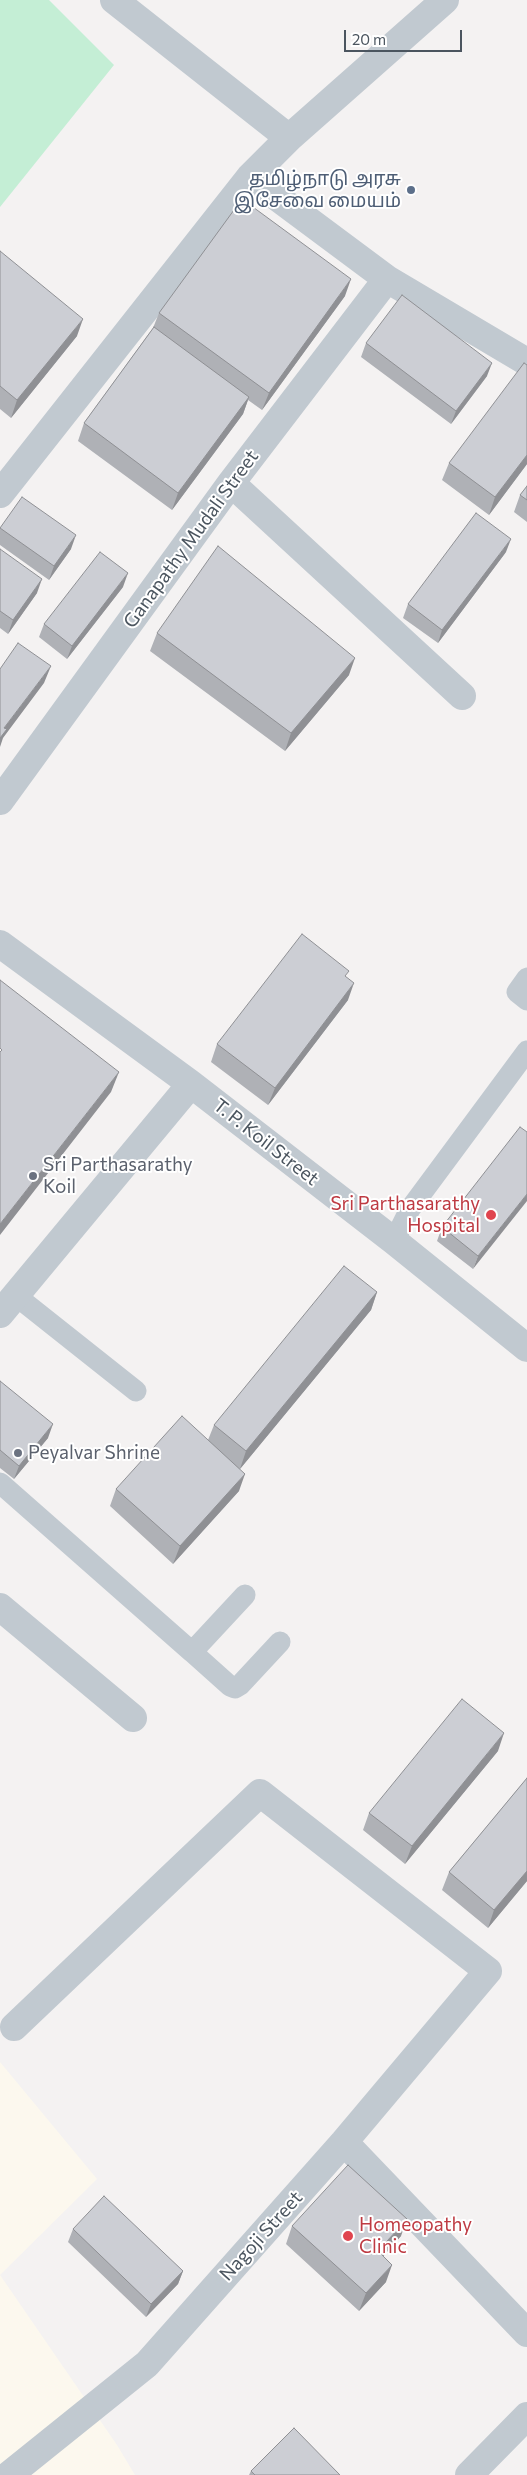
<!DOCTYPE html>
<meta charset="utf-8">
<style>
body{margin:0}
#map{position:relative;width:527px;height:2475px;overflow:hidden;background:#f4f2f2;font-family:Commissioner,sans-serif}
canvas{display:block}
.scale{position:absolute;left:344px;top:30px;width:118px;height:22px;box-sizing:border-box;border:2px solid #4b555f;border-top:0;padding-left:6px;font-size:15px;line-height:18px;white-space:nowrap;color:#4b555f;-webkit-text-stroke:4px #fff;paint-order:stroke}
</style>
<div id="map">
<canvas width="527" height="2475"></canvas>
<div class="scale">20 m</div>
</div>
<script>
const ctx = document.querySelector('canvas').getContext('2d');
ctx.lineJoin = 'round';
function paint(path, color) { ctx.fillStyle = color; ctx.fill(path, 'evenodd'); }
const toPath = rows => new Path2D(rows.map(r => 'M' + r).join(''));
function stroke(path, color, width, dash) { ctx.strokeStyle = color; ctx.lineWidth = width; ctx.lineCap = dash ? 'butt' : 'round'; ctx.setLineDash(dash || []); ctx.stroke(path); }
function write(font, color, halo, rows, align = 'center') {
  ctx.font = font + ' Commissioner,"Noto Sans Tamil",sans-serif'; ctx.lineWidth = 4; ctx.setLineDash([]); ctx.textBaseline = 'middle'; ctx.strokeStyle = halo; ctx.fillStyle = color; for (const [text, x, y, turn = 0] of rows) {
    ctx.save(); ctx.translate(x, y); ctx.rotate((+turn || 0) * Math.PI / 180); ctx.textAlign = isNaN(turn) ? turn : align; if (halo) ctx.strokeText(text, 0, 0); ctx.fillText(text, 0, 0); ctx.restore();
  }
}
paint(toPath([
 [0,2062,97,2179,0,2275,117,2445,135,2475,0,2475]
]), '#fcf8ee');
paint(toPath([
 [0,0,49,0,114,65,0,207]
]), '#c4eed5');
stroke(toPath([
 [527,978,517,992,527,1000],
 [394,1241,410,1209,527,1051],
 [15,1295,136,1391],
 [0,1483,192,1652,245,1595],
 [192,1652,230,1686,235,1688,240,1685,280,1642]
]), '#c1c9d0', 21);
stroke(toPath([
 [114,0,289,138],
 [250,177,387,279,527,362],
 [231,483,462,696],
 [0,494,250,177,289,138,445,0],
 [0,801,231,483,387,279],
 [0,944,191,1084,394,1241,527,1348],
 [0,1314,191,1084],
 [0,1607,133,1718],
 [344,2142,527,2333],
 [9,2475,147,2364,344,2142,488,1971,260,1793,14,2027],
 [469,2475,527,2416]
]), '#c1c9d0', 28);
paint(toPath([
 [0,251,77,336,11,418,0,409],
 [345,296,262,410,248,400,243,414,172,510,78,441,84,423,153,328,159,313],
 [366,343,487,376,451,424,361,357],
 [527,365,527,464,489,515,442,480,449,463],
 [527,486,527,522,514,512,520,495],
 [0,527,71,549,49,580,0,545],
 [0,549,37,593,8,634,0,628],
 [506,552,438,643,403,618,408,604],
 [123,587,67,659,39,637,44,624],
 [157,633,349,675,285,751,150,651],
 [347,977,348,1000,268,1105,211,1062,217,1044],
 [527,1132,473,1269,437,1241,442,1227],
 [377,1292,371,1310,240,1469,239,1491,173,1564,110,1506,116,1489,208,1440,214,1425],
 [0,1381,48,1438,14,1479,0,1468],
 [498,1751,405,1864,363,1830,369,1813],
 [527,1778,527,1881,488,1928,442,1890,449,1872],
 [292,2226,401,2236,383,2256,386,2282,359,2311,286,2244],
 [73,2229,183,2271,178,2284,146,2317,68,2242],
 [251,2471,340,2475,249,2475]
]), '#afb1b6');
paint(toPath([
 [351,279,345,296,262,410,269,393],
 [83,319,77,336,11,418,17,400],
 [492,363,487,376,451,424,456,411],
 [249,397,243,414,172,510,178,493],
 [527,455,527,464,489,515,495,497],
 [76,535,71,549,49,580,54,566],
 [511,539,506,552,438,643,442,630],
 [128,573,123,587,67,659,72,646],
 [42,579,37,593,8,634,13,620],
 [355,658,349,675,285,751,291,733],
 [51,666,44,683,3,738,0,747,0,738,4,728],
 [354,983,348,1000,268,1105,275,1088],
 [119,1072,111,1092,0,1235,0,1224],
 [527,1194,527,1201,473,1269,478,1256],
 [377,1292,371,1310,240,1469,246,1451],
 [53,1424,48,1438,14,1479,19,1466],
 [245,1474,239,1491,173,1564,180,1546],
 [504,1733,498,1751,405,1864,412,1846],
 [527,1871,527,1881,488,1928,494,1910],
 [407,2219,401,2236,372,2269,378,2251],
 [392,2265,386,2282,359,2311,366,2293],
 [183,2271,178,2284,146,2317,151,2304]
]), '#8f9094');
const building = toPath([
 [242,199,351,279,269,393,159,313,242,199],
 [0,251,83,319,17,400,0,386,0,251],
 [402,295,492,363,456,411,366,343,402,295],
 [154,327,249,397,178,493,84,423,154,327],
 [524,363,527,365,527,455,495,497,449,463,524,363],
 [527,486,527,500,520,495,527,486],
 [22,497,76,535,54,566,0,528,22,497],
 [476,513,511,539,442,630,408,604,476,513],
 [218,546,355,658,291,733,157,633,218,546],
 [0,549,42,579,13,620,0,611,0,549],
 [100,552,128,573,72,646,44,624,100,552],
 [18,643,51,666,4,728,7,729,0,738,0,669,18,643],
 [302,934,349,971,345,976,354,983,275,1088,217,1044,302,934],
 [0,980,119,1072,0,1224,0,1052,2,1050,0,1048,0,980],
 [520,1127,527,1132,527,1194,478,1256,442,1227,520,1127],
 [344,1266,377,1292,246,1451,214,1425,344,1266],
 [0,1381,53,1424,19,1466,0,1450,0,1381],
 [182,1416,245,1474,180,1546,116,1489,182,1416],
 [462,1699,504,1733,412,1846,369,1813,462,1699],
 [527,1778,527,1871,494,1910,449,1872,527,1778],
 [348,2165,407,2219,378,2251,392,2265,366,2293,292,2226,348,2165],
 [104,2196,183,2271,151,2304,73,2229,104,2196],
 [294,2428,340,2475,255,2475,251,2471,294,2428]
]);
paint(building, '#ccced4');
stroke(building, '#8f9094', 1);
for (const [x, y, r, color] of [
 [411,190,5,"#5c6f8a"],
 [33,1176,5,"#6b7280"],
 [491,1215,6,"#e0444e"],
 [18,1453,5,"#6b7280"],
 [348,2236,6,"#e0444e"]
]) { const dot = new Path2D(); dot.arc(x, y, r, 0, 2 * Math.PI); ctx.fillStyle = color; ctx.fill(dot); stroke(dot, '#fff', 2); }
write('19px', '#4e5e75', '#fff', [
 ["தமிழ்நாடு அரசு",401,179],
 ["இசேவை மையம்",401,201]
], 'right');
write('19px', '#4b555f', '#fff', [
 ["Ganapathy Mudali Street",191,539,-54],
 ["T. P. Koil Street",266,1142,38],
 ["Nagoji Street",261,2236,-48]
]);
write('19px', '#5b616d', '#fff', [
 ["Sri Parthasarathy",43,1165],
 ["Koil",43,1187],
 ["Peyalvar Shrine",28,1453]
], 'left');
write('19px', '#be3a42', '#fff', [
 ["Sri Parthasarathy",480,1204],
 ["Hospital",480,1226],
 ["Homeopathy",359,2225,"left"],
 ["Clinic",359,2247,"left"]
], 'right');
</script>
